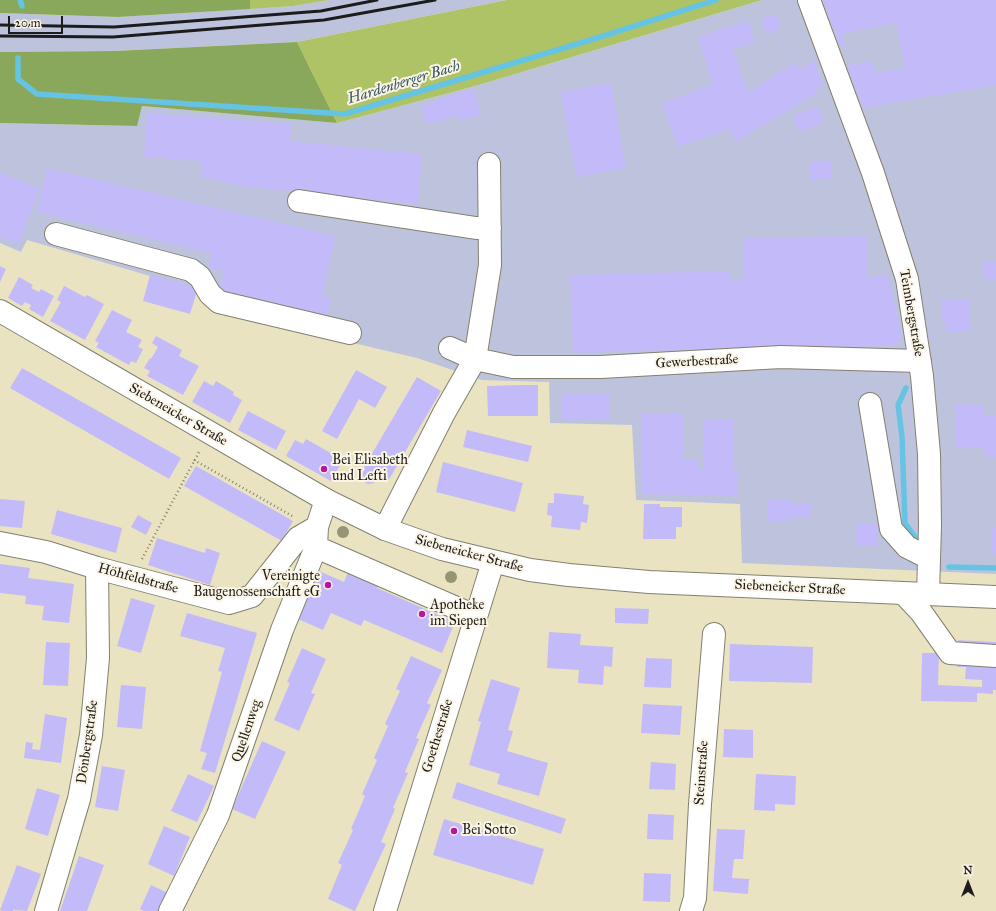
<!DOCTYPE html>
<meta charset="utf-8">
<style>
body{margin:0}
#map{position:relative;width:996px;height:911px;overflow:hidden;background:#eae3c2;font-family:"IM FELL Great Primer",serif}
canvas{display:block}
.north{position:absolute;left:948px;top:863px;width:40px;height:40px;-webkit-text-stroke:3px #fcf5e5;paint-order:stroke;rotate:0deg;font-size:11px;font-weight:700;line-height:16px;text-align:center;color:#1c1c1c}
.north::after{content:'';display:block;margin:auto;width:14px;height:18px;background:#1c1c1c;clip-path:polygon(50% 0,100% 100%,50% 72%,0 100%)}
.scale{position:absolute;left:8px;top:16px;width:55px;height:18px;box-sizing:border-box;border:2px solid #1c1c1c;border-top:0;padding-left:5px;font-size:12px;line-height:14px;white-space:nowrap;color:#1c1c1c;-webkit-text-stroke:3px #fcf5e5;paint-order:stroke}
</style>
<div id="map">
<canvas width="996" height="911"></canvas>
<div class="north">N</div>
<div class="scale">20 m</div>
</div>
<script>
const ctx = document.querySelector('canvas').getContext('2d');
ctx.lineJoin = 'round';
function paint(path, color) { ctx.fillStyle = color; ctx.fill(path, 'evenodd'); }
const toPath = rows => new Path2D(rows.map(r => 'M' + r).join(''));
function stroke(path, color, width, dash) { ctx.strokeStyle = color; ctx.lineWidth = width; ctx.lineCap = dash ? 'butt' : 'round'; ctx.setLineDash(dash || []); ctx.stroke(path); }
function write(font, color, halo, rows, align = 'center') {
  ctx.font = font + ' "IM FELL Great Primer",serif'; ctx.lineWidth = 4; ctx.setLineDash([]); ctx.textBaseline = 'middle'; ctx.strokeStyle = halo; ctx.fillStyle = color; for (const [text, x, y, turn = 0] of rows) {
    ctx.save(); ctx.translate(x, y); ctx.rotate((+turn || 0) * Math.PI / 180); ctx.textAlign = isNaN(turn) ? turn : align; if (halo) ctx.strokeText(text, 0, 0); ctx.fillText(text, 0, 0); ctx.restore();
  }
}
paint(toPath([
 [329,0,507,0,297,42,115,51,0,52,0,13,118,17,293,6],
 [762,0,996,0,996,574,742,563,740,504,636,500,632,425,550,423,549,382,482,380,417,358,209,309,198,290,27,240,21,252,0,243,0,123,136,126,142,106,337,123,475,86]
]), '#bec3dd');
paint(toPath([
 [250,0,329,0,293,6,250,9],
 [507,0,762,0,475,86,337,123,297,42]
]), '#aec266');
paint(toPath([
 [0,0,250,0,250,9,118,17,0,13],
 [297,42,337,123,142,106,137,126,0,123,0,52,115,51]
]), '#8aa85b');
stroke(toPath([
 [20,0,22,6],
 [18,58,18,79,37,94,345,114,600,37,716,0],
 [906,388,898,405,902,437,905,523,915,537],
 [949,567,996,568]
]), '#65c4e3', 5.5);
paint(toPath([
 [823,0,996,0,996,85,863,108,847,66,871,61,873,63,875,73,905,68,896,23,843,33,845,45,840,46],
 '762 24a9 9 0 1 1 18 0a9 9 0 1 1-18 0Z',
 [748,21,755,42,733,49,748,92,795,62,799,70,814,60,823,85,814,91,816,94,736,141,729,129,678,147,662,103,713,84,698,38,721,29],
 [611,83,626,168,576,177,561,92],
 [473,89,481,114,460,121,458,115,427,125,420,106],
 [818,106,824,123,799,132,793,116],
 [147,113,291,124,290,141,422,154,418,204,240,186,200,176,202,161,144,157],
 [830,160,832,178,811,181,809,163],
 [47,168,336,236,322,295,331,298,326,320,218,295,224,271,208,267,212,253,37,212],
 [0,173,40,188,18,244,0,237],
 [867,236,867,277,888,275,902,337,895,346,731,348,573,353,570,275,729,271,729,279,743,279,743,238],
 [996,261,996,279,984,280,982,262],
 [0,266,6,269,0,282],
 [150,275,198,288,190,314,143,301],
 [19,277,33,285,31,288,39,292,41,289,54,296,43,317,29,309,31,305,25,302,22,306,8,298],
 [64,286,85,297,87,295,104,304,85,340,50,321,61,302,57,300],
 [941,300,970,300,970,331,946,331,946,321,941,321],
 [112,310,132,320,126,332,142,340,138,347,143,349,136,363,131,361,129,365,96,347,99,343,95,341],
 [156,336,182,350,179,356,199,366,183,395,147,376,150,371,144,368,150,358,151,359,158,347,152,343],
 [22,368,181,458,169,479,10,388],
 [356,370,387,387,375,408,359,399,337,439,322,431],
 [417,377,441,391,388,481,378,475,374,483,368,484,362,481,360,474],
 [204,381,213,386,216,381,234,392,233,395,242,400,230,423,192,402],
 [521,385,538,385,538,416,488,416,487,386],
 [561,393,610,393,610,420,561,420],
 [956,404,984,405,984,416,996,416,996,457,983,456,983,448,955,447],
 [248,411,286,431,276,450,238,430],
 [642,413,684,414,683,459,697,459,697,469,703,469,704,420,733,420,733,470,738,470,737,496,641,494],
 [467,430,532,446,528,462,463,447],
 [306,439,343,460,331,481,286,456,295,440,303,444],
 [443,462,523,483,515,512,436,492],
 [196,466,293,521,282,541,184,486],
 [554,493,584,496,583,504,589,505,587,523,581,522,580,530,551,527,552,516,547,515,548,503,554,503],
 [0,499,25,501,22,528,0,526],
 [768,500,791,500,791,503,812,503,812,518,790,518,790,521,767,521],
 [644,504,660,504,660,507,682,507,682,527,676,527,676,539,643,539],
 [57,510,122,528,116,553,51,534],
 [138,515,152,523,146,535,131,527],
 [857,523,878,524,877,546,856,545],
 [992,527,996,527,996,554,991,554],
 [157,538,205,553,206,548,220,553,210,585,148,565],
 [0,564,30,568,28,578,74,584,69,623,42,620,44,606,25,604,26,596,0,593],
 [319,571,344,582,348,572,379,585,377,588,455,622,442,653,364,620,361,626,331,613,323,630,298,619],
 [131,598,155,605,141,653,117,646],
 [615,608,649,609,648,624,615,623],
 [187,613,257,633,215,773,201,769,207,753,200,751,222,672,218,671,225,648,180,636],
 [549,632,581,634,580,645,613,647,612,667,604,666,603,685,578,683,579,670,547,668],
 [958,640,996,642,996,690,993,690,993,694,977,693,977,702,921,701,922,653,939,653,938,685,982,687,982,680,965,679,966,667,957,667],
 [46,642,70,643,68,686,43,685],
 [730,644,813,647,812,683,729,681],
 [302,648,326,659,311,693,315,694,299,731,274,720,290,683,287,682],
 [411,656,442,670,427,703,431,705,416,738,419,739,405,772,408,773,393,808,395,809,381,842,386,844,355,911,328,899,342,865,338,863,353,830,351,829,365,796,362,794,377,760,374,758,388,726,385,724,400,691,396,689],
 [646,658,672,659,671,688,644,687],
 [491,679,520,688,508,730,513,731,507,751,548,763,539,796,497,784,500,774,469,765,481,722,478,721],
 [121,685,146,687,142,729,117,727],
 [643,704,682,706,680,735,641,733],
 [45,714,67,718,61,763,24,758,26,742,33,743,32,749,40,750],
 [724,729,753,730,753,758,723,757],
 [262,741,286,752,255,819,232,809],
 [651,762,676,764,675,790,649,789],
 [102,766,125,770,118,811,95,807],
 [188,774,214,786,197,822,171,811],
 [756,774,796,776,795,805,775,804,775,811,754,810],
 [457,782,566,819,561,834,452,798],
 [37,788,60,795,48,836,25,829],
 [648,814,674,815,673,840,647,839],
 [444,819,544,849,533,885,433,855],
 [164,826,190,837,174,876,148,864],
 [717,829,745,830,743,859,734,859,732,878,749,879,748,894,713,891],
 [79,856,104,865,94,892,87,911,60,911],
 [17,865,41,874,27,911,13,910,13,911,3,911,0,910],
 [644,873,671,874,670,902,643,901],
 [151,885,168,893,159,911,144,911,140,909]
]), '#c3baf9');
const minor = toPath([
 [809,0,873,173,907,279,922,376,929,454,930,526,928,594],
 [299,201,476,228,490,228],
 [56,234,191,270,200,277,210,294,219,302,350,333],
 [450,348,475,359,513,367,601,367,781,357,920,361],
 [870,404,891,529,907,547,929,558],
 [385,529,444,413,475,359,490,265,489,164],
 [0,543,46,552,97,568,229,603,252,596,298,538,317,527],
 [316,547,475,616],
 [904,594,921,612,950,653,996,656],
 [46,911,79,799,91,735,98,658,97,568],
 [170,911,218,815,282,630,316,547,317,527,326,500],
 [385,911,493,562],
 [691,911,695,898,700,804,714,634]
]);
const major = toPath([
 [0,311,326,500,385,529,442,549,530,570,569,575,649,582,996,597]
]);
stroke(minor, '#83806f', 24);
stroke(major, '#83806f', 24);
stroke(toPath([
 [194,460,294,517],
 [142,559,200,450]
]), '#83806f', 2.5, [1, 3]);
stroke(minor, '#fff', 22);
stroke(major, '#fff', 22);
stroke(toPath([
 [0,25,114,27,321,11,377,0],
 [0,36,113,37,324,20,435,0]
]), '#1c1c1c', 3);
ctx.fillStyle = '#959575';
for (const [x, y] of [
 [343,532],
 [451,577]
]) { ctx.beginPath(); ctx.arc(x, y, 6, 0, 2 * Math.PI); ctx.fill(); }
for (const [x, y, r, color] of [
 [324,469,4,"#b5179e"],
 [328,585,4,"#b5179e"],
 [422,614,4,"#b5179e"],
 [454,831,4,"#b5179e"]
]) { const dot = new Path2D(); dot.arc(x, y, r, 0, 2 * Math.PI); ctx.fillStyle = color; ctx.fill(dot); stroke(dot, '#fcf5e5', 1.5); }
write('14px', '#1c1c1c', '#fcf5e5', [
 ["Teimbergstraße",911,313,80],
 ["Gewerbestraße",697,362,-3],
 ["Siebeneicker Straße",178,415,30],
 ["Siebeneicker Straße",469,554,15],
 ["Höhfeldstraße",138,579,15],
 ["Siebeneicker Straße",790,588,3],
 ["Quellenweg",247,731,-71],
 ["Goethestraße",438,736,-73],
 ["Dönbergstraße",88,742,-82],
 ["Steinstraße",702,773,-86]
]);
write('14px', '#1c1c1c', '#fcf5e5', [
 ["Bei Elisabeth",332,461],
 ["und Lefti",332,477],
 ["Vereinigte",320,577,"right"],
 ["Baugenossenschaft eG",320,593,"right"],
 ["Apotheke",430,606],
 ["im Siepen",430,622],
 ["Bei Sotto",462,831]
], 'left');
write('italic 15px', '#365762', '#fcf5e5', [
 ["Hardenberger Bach",404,83,-17]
]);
</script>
